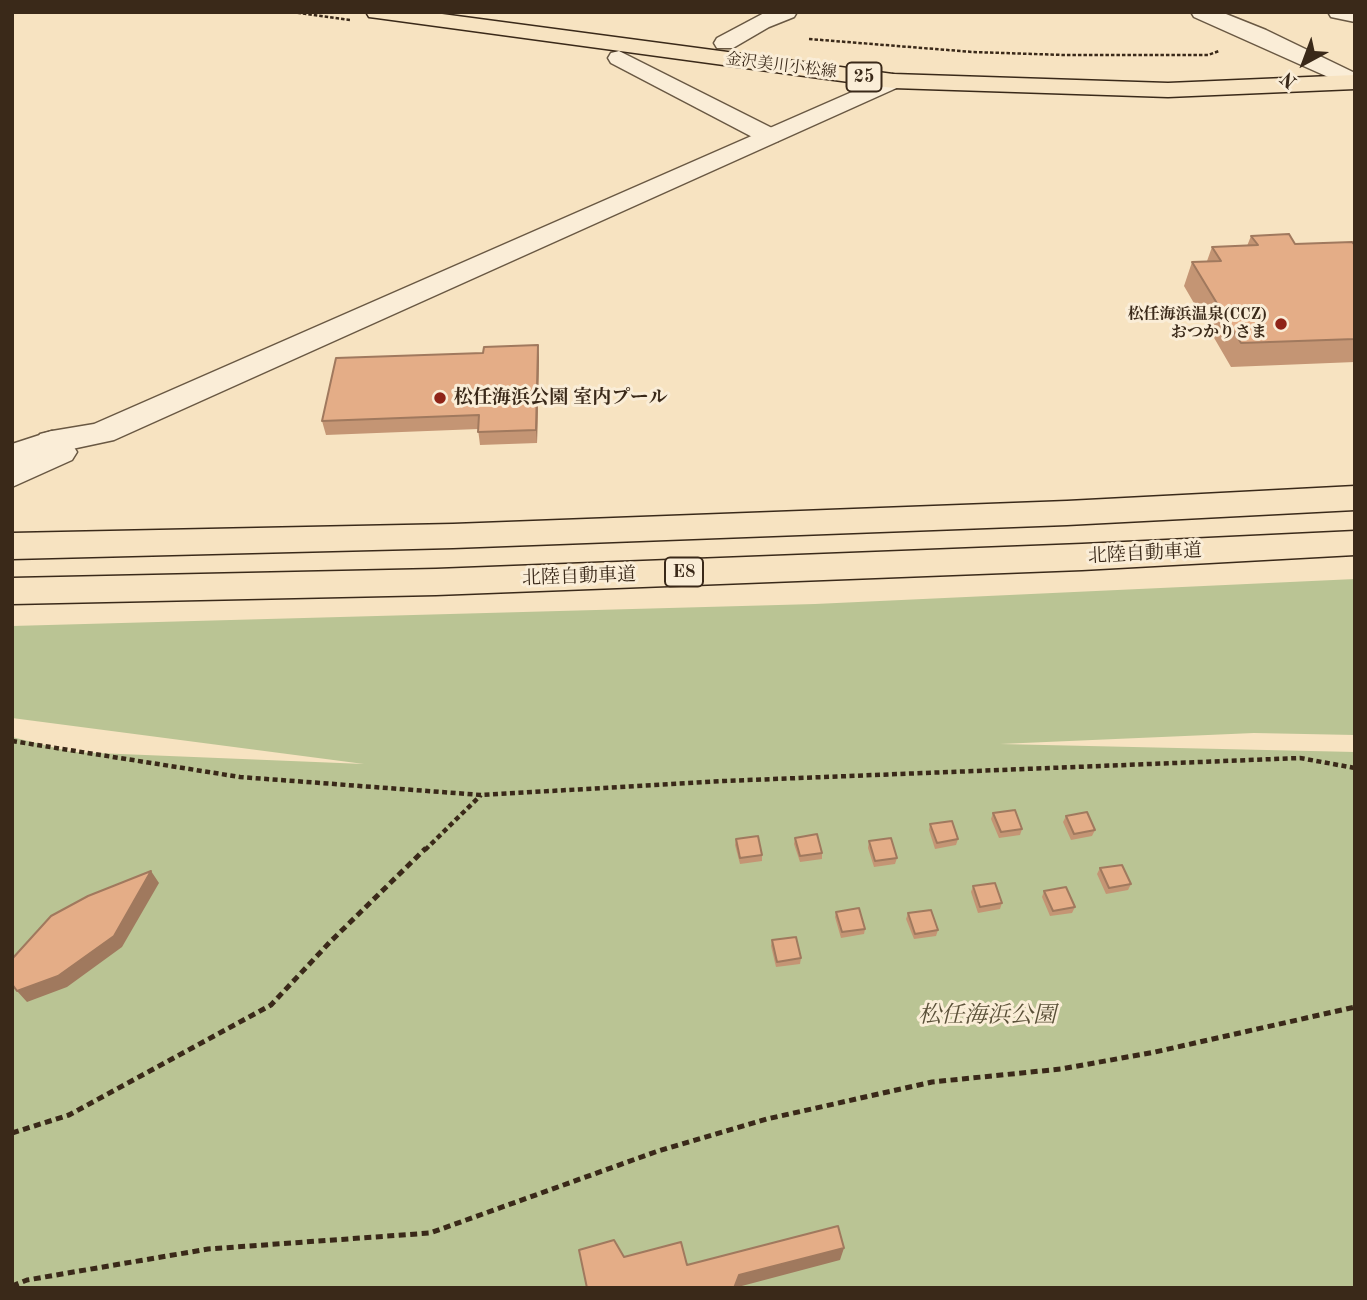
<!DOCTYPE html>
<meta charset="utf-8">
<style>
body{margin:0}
#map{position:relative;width:1367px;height:1300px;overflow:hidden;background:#f7e3c1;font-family:"Old Standard TT",serif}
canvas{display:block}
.frame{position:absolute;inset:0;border:14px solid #3a2919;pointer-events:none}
.north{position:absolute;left:1269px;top:28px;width:70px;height:70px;-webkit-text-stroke:5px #faedd7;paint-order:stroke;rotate:221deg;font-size:19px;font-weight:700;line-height:28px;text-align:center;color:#3a2919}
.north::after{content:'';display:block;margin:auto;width:24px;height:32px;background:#3a2919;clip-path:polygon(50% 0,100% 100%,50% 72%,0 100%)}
</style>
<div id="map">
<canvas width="1367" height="1300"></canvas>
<div class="frame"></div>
<div class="north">N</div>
</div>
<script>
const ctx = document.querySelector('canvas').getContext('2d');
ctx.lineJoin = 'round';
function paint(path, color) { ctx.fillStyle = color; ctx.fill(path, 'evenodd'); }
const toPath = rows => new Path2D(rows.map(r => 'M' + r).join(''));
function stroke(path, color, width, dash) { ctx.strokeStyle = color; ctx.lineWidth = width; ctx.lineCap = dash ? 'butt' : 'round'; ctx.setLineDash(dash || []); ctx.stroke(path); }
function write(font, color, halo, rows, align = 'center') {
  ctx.font = font + ' "Old Standard TT","Noto Serif JP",serif'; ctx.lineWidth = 6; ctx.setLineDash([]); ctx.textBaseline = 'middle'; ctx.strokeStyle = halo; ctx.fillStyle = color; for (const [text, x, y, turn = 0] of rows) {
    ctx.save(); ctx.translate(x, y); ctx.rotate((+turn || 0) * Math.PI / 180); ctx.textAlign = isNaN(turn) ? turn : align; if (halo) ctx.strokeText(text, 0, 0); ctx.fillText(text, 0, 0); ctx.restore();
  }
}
paint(toPath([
 [1355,579,1355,735,1254,733,1000,744,1355,752,1355,1288,12,1288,12,737,72,752,364,764,12,718,12,626,815,604]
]), '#bac494');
const minor = toPath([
 [766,12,797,12,794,17,769,27,733,48,717,48,714,43,717,38,766,12],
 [1328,12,1355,12,1355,22,1331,17,1328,12],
 [619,51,778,131,781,136,778,141,769,143,760,141,611,63,608,58,611,53,619,51],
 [52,431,64,434,72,444,77,452,72,460,12,487,12,462,40,449,36,442,40,434,52,431]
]);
const tertiary = toPath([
 [1191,12,1221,12,1266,30,1355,73,1355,89,1194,17,1191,12],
 [893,74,901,76,905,81,901,86,114,440,58,452,12,467,12,444,52,431,94,424,893,74]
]);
const primary = toPath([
 [366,12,427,12,893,74,1168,83,1355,75,1355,89,1168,97,893,88,377,18,369,17,366,12]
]);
const motorway = toPath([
 [1355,486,1355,510,1067,525,453,548,12,559,12,533,453,524,1067,501,1355,486],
 [1355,531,1355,555,1082,570,436,595,12,604,12,578,436,569,1082,544,1355,531]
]);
stroke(minor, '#695843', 3);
stroke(tertiary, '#695843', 3);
stroke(primary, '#3a2919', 3);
stroke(motorway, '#3a2919', 3);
stroke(toPath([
 [292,12,350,20],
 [809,39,973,52,1064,55,1208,55,1219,51]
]), '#3a2919', 2.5, [3.5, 2]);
stroke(toPath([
 [12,741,240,777,481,795,724,781,1300,758,1355,768],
 [425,850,481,795]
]), '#3a2919', 4.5, [5, 3.5]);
stroke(toPath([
 [12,1133,69,1115,271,1005,330,942,426,848],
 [12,1286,27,1280,208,1249,430,1233,658,1151,767,1119,932,1082,1061,1069,1155,1052,1355,1007]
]), '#3a2919', 5, [7, 4.5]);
paint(minor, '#faedd7');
paint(tertiary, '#faedd7');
paint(primary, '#f7e3c1');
paint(motorway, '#f7e3c1');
paint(toPath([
 [1251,236,1295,244,1355,245,1355,362,1231,367,1184,286,1192,262,1207,261,1212,247,1247,246],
 [538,345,539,358,537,443,480,445,478,429,326,435,322,421,483,353],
 [993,813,1022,829,1020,835,999,838,991,819],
 [1066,816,1095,830,1092,836,1071,840,1063,822],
 [930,824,958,839,956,845,935,849,929,830],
 [795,838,822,853,822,859,800,862,794,844],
 [736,839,762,855,762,861,740,864,735,845],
 [869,841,897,858,895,864,874,867,868,848],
 [1100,868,1131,884,1128,890,1106,894,1097,874],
 [973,886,1002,903,1000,909,978,913,971,892],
 [1044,891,1075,907,1072,913,1050,916,1042,897],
 [836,912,865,929,864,934,841,938,835,917],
 [908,913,938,930,936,936,914,939,906,919],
 [772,940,801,958,800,964,776,967,771,946]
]), '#c49574');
paint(toPath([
 [538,345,539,358,537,443,536,430],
 [151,871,159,883,122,947,67,987,27,1002,17,991],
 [844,1248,840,1260,738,1287,738,1288,734,1288,739,1275]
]), '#a0795e');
const building = toPath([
 [1289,234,1295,244,1352,242,1355,245,1355,339,1241,343,1192,262,1221,261,1212,247,1258,245,1251,236,1289,234],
 [538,345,536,430,478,432,479,415,322,421,336,358,483,353,484,347,538,345],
 [1015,810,1022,829,1001,832,993,813,1015,810],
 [1087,812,1095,830,1074,834,1066,816,1087,812],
 [952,821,958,839,937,843,930,824,952,821],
 [817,834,822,853,800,856,795,838,817,834],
 [758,836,762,855,740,858,736,839,758,836],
 [891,838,897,858,875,861,869,841,891,838],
 [1122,865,1131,884,1109,888,1100,868,1122,865],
 [151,871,114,936,58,976,17,991,12,984,12,959,51,916,88,896,151,871],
 [995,883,1002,903,980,907,973,886,995,883],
 [1066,887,1075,907,1053,911,1044,891,1066,887],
 [859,908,865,929,842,932,836,912,859,908],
 [931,910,938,930,915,934,908,913,931,910],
 [796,937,801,958,777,962,772,940,796,937],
 [838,1226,844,1248,739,1275,734,1288,587,1288,579,1250,614,1240,624,1257,681,1242,687,1265,838,1226]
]);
paint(building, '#e4ad87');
stroke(building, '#a0795e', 2);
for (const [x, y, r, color] of [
 [1281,324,7,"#8f2418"],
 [440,398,7,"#8f2418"]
]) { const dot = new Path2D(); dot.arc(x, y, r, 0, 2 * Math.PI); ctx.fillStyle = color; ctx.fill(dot); stroke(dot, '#faedd7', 2.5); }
write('16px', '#3a2919', '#faedd7', [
 ["金沢美川小松線",781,66,7]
]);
write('bold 16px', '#3a2919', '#faedd7', [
 ["松任海浜温泉(CCZ)",1267,315],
 ["おつかりさま",1267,333]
], 'right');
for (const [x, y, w] of [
 [864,77,35],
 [684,572,38]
]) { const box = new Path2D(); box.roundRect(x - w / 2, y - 14.5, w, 29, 5); ctx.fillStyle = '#faedd7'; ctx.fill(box); stroke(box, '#3a2919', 2); }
write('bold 18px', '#3a2919', null, [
 ["25",864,77],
 ["E8",684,572]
]);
write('bold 19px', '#3a2919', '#faedd7', [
 ["松任海浜公園 室内プール",454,398]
], 'left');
write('19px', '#3a2919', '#faedd7', [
 ["北陸自動車道",1145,554,-3],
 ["北陸自動車道",579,577,-2]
]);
write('italic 23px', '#5a5038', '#faedd7', [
 ["松任海浜公園",987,1016]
]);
</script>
